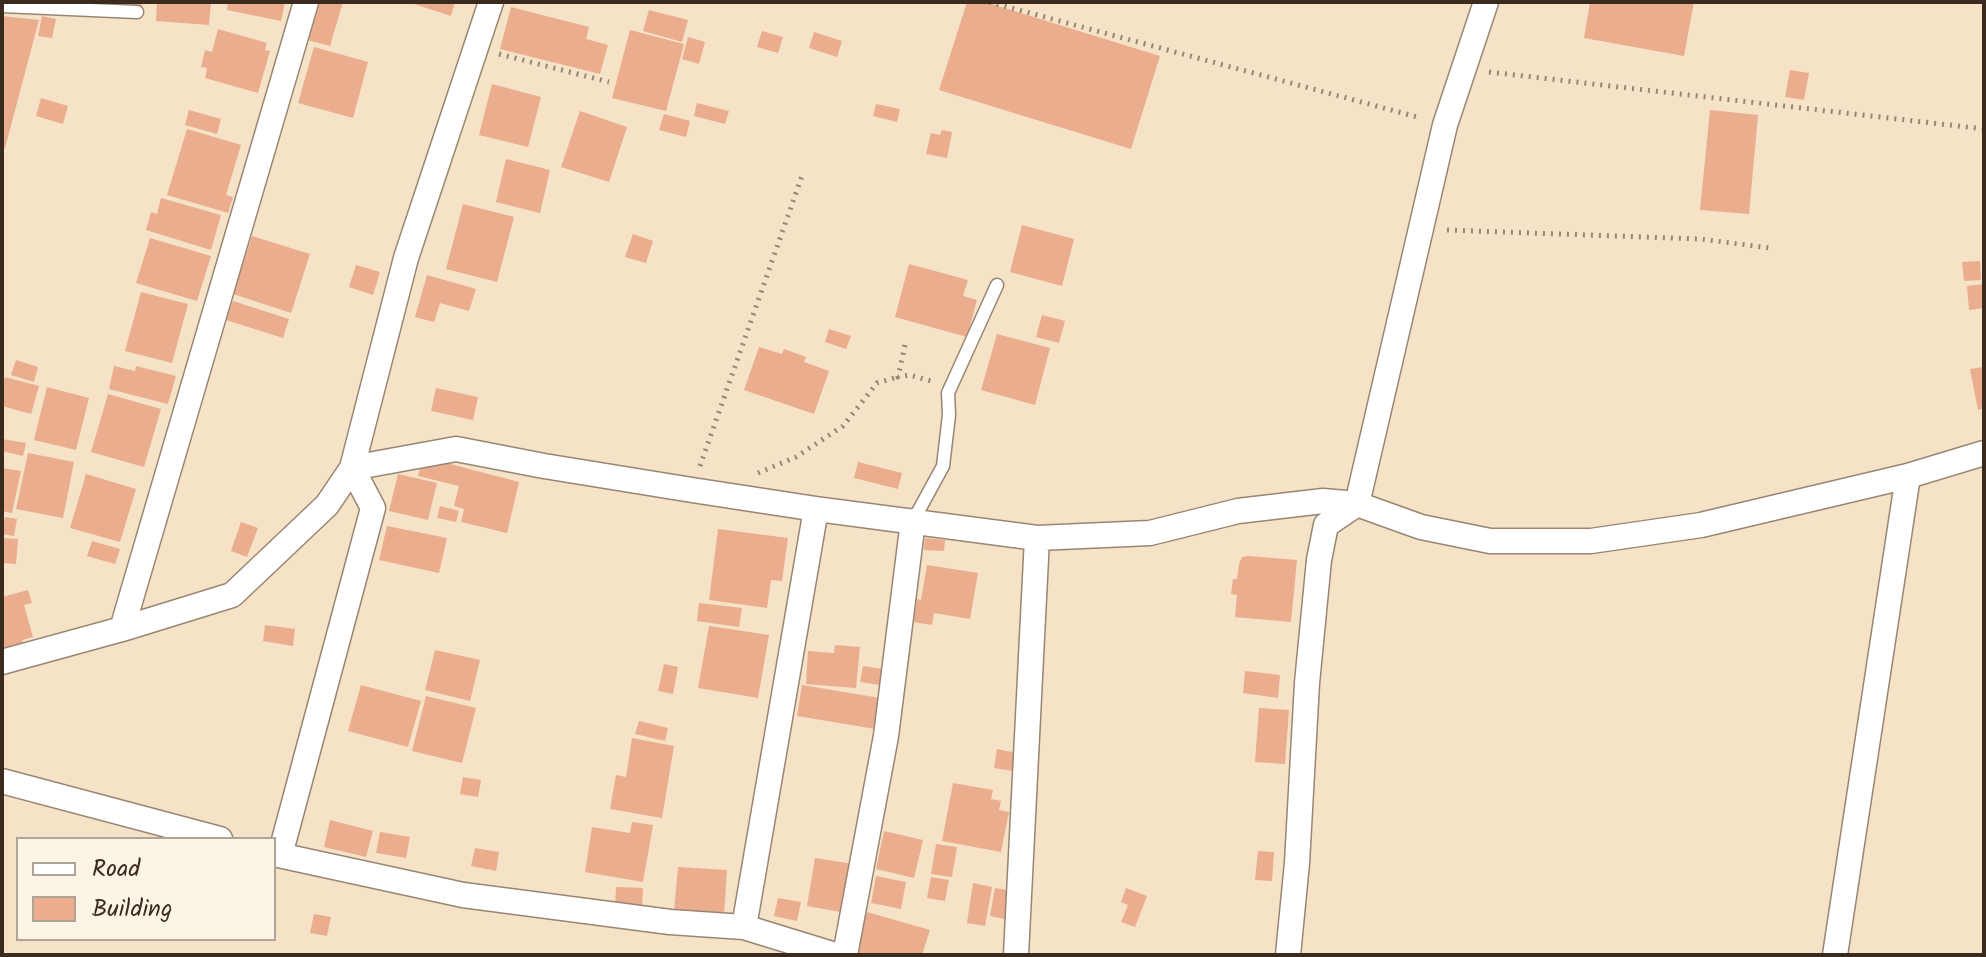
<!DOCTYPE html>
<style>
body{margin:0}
#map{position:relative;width:1986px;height:957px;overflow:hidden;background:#f5e2c7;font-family:Kalam,sans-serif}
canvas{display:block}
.frame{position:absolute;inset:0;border:4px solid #3b2a1e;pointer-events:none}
.legend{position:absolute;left:16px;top:837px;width:260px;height:104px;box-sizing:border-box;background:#fcf5e5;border:2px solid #afa495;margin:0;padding:10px 14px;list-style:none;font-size:24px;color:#3b2a1e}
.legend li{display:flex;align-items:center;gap:16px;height:40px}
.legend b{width:40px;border:2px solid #afa495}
</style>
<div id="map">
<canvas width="1986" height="957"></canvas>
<div class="frame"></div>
<ul class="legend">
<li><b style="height:10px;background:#fff"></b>Road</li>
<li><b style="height:22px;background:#eaad8e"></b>Building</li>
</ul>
</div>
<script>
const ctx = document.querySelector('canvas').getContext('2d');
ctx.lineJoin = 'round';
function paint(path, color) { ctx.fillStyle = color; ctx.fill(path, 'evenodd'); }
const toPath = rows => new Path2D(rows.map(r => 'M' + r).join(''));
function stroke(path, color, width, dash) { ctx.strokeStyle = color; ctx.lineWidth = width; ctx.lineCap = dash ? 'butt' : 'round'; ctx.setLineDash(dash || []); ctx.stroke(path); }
paint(toPath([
 [114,2,142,2,142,7,113,6],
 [157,2,211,2,209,25,156,21],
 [228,2,285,2,281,21,227,10],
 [318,2,343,2,330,46,307,40],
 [408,2,455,2,451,16],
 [967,2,985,2,1160,56,1131,149,939,90],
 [1590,2,1694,2,1684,56,1584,38],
 [511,7,589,27,586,39,608,45,600,74,500,49],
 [649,10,688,20,682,42,643,31],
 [2,16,39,20,5,148,2,147],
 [42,16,56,19,52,38,38,36],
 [218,29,267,43,265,50,270,51,258,93,205,78,207,68,201,67,205,50,212,52],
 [630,30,684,44,666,111,612,98],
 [762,31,783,37,778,53,757,47],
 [814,32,842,41,837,57,809,48],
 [688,37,705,42,699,64,682,59],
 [314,47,368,62,353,118,298,103],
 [1790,70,1809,73,1804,100,1785,97],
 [492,84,541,97,528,147,479,135],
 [41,98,68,106,63,124,36,116],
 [697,103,729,111,725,124,694,116],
 [876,104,900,109,897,122,873,116],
 [189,110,221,119,217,134,185,125],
 [1710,110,1758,115,1749,214,1700,210],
 [580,111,627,127,609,182,561,167],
 [664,114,690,121,686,137,659,130],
 [187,129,241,145,226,195,233,197,228,213,167,195],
 [942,130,952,132,947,158,926,154,931,133,940,135],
 [506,159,550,170,540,213,496,202],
 [161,198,221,215,211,250,146,230,151,212,157,214],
 [463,204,514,217,497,282,446,269],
 [1022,225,1074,239,1062,286,1010,272],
 [633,234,653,241,646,263,625,257],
 [252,236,310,254,291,313,233,294],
 [150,238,211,256,197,301,136,283],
 [1980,261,1981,280,1964,281,1962,262],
 [909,264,968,280,963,296,977,300,967,337,895,317],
 [356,265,380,272,373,295,349,287],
 [427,275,476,289,469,311,440,303,434,322,415,317],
 [1984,284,1984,308,1969,310,1967,286],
 [141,292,188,304,172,363,125,351],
 [233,301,289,319,283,338,226,320],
 [1042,315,1065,321,1059,343,1036,337],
 [829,329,851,336,846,349,825,342],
 [997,334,1050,348,1035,405,981,390],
 [759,347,782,354,784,349,806,357,804,362,829,371,814,414,744,390],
 [16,360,38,367,34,382,11,375],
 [114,366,135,371,136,366,176,376,168,404,109,389],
 [1984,367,1984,408,1978,410,1970,369],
 [5,377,39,386,31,414,2,406,2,388],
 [47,387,89,398,76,450,34,440],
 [436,388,478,397,473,420,431,411],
 [108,394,161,409,144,467,91,452],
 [2,439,26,443,23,456,2,451],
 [28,453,74,462,63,518,16,509],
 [435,460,519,482,507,533,461,522,464,509,454,506,459,486,418,476,420,468],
 [858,462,902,473,898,489,854,478],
 [2,468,21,471,12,513,2,511],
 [86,474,136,489,120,542,70,528],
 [398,474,437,483,428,520,389,511],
 [440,506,459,511,456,522,437,518],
 [5,517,17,519,14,536,2,534],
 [241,522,258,528,247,557,231,551],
 [387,526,447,538,439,573,379,560],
 [718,529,788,538,782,581,771,580,767,608,709,600],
 [2,538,18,539,16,564,2,563],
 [925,538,945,540,944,551,924,550],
 [92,541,120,549,115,564,87,556],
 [1248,556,1297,560,1291,622,1235,617,1237,595,1231,594,1233,579,1237,579,1239,564,1242,557],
 [927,565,978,573,970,619,934,613,932,625,913,622,917,599,921,600],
 [28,590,32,603,24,605,33,637,22,640,25,650,2,657,2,597],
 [699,603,742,608,739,627,697,621],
 [265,625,295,629,293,646,263,641],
 [709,626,769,635,758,698,698,688],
 [835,645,860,647,856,688,806,684,808,651,834,653],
 [435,650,480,660,470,701,425,690],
 [664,664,678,667,673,694,658,691],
 [863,666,883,669,880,685,860,682],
 [1245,671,1280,675,1278,698,1243,693],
 [361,685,421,701,408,747,348,731],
 [802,685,886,699,881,730,797,716],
 [426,696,476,708,462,763,412,751],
 [1259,708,1289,710,1285,764,1255,762],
 [639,721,668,728,665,741,635,734],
 [632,738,674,746,662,818,610,809,616,775,626,777],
 [997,749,1022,754,1018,772,994,768],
 [463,777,481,780,478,797,460,794],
 [953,783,993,790,991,799,1001,801,999,810,1009,812,1001,852,942,841],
 [330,820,373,831,366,857,324,847],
 [632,822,653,825,643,882,585,872,592,827,630,833],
 [884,831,923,840,914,878,876,869],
 [380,832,410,837,406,858,376,853],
 [936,844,957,847,952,877,931,874],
 [475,848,499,852,496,871,471,866],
 [1258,851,1274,852,1272,881,1255,880],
 [815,858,854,864,846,913,807,906],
 [678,867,727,870,724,915,674,911],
 [876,876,906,882,901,909,871,903],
 [931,877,949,880,945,901,927,898],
 [973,883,992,887,985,926,967,923],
 [616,887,643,888,642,907,615,906],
 [995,888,1014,891,1009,920,990,916],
 [1126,888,1147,896,1135,927,1121,922,1128,905,1121,902],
 [778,898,801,902,797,921,774,916],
 [867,912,930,930,922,955,854,955],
 [314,914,331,917,327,936,310,933]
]), '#eaad8e');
const lane = toPath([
 [2,6,137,12],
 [913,521,943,466,949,415,948,393,997,285]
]);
const street = toPath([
 [122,629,306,2],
 [2,662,122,629,232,595,327,505,352,468,406,258,491,2],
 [2,781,220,839],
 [274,854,463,895,670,922,744,927,835,955],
 [280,855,373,508,352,468,456,449,544,466,692,490,816,509,1037,538,1150,533,1238,511,1323,501,1357,504,1421,527,1490,541,1591,541,1701,525,1908,476,1984,453],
 [744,927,816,509],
 [845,955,886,736,913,521],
 [1016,955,1037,538],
 [1288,955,1297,863,1307,683,1319,560,1326,525,1357,504,1445,125,1486,2],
 [1835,955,1908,476]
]);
stroke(lane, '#988672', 15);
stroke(street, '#988672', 27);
stroke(toPath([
 [989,2,1421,118],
 [499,54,609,82],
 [1489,72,1984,129],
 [1447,230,1700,239,1771,248],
 [905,345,898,377,910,375,931,381],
 [700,466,803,173],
 [758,473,796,457,843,426,877,383,898,377]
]), '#988672', 5, [2, 6]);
stroke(lane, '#fff', 12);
stroke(street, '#fff', 24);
</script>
